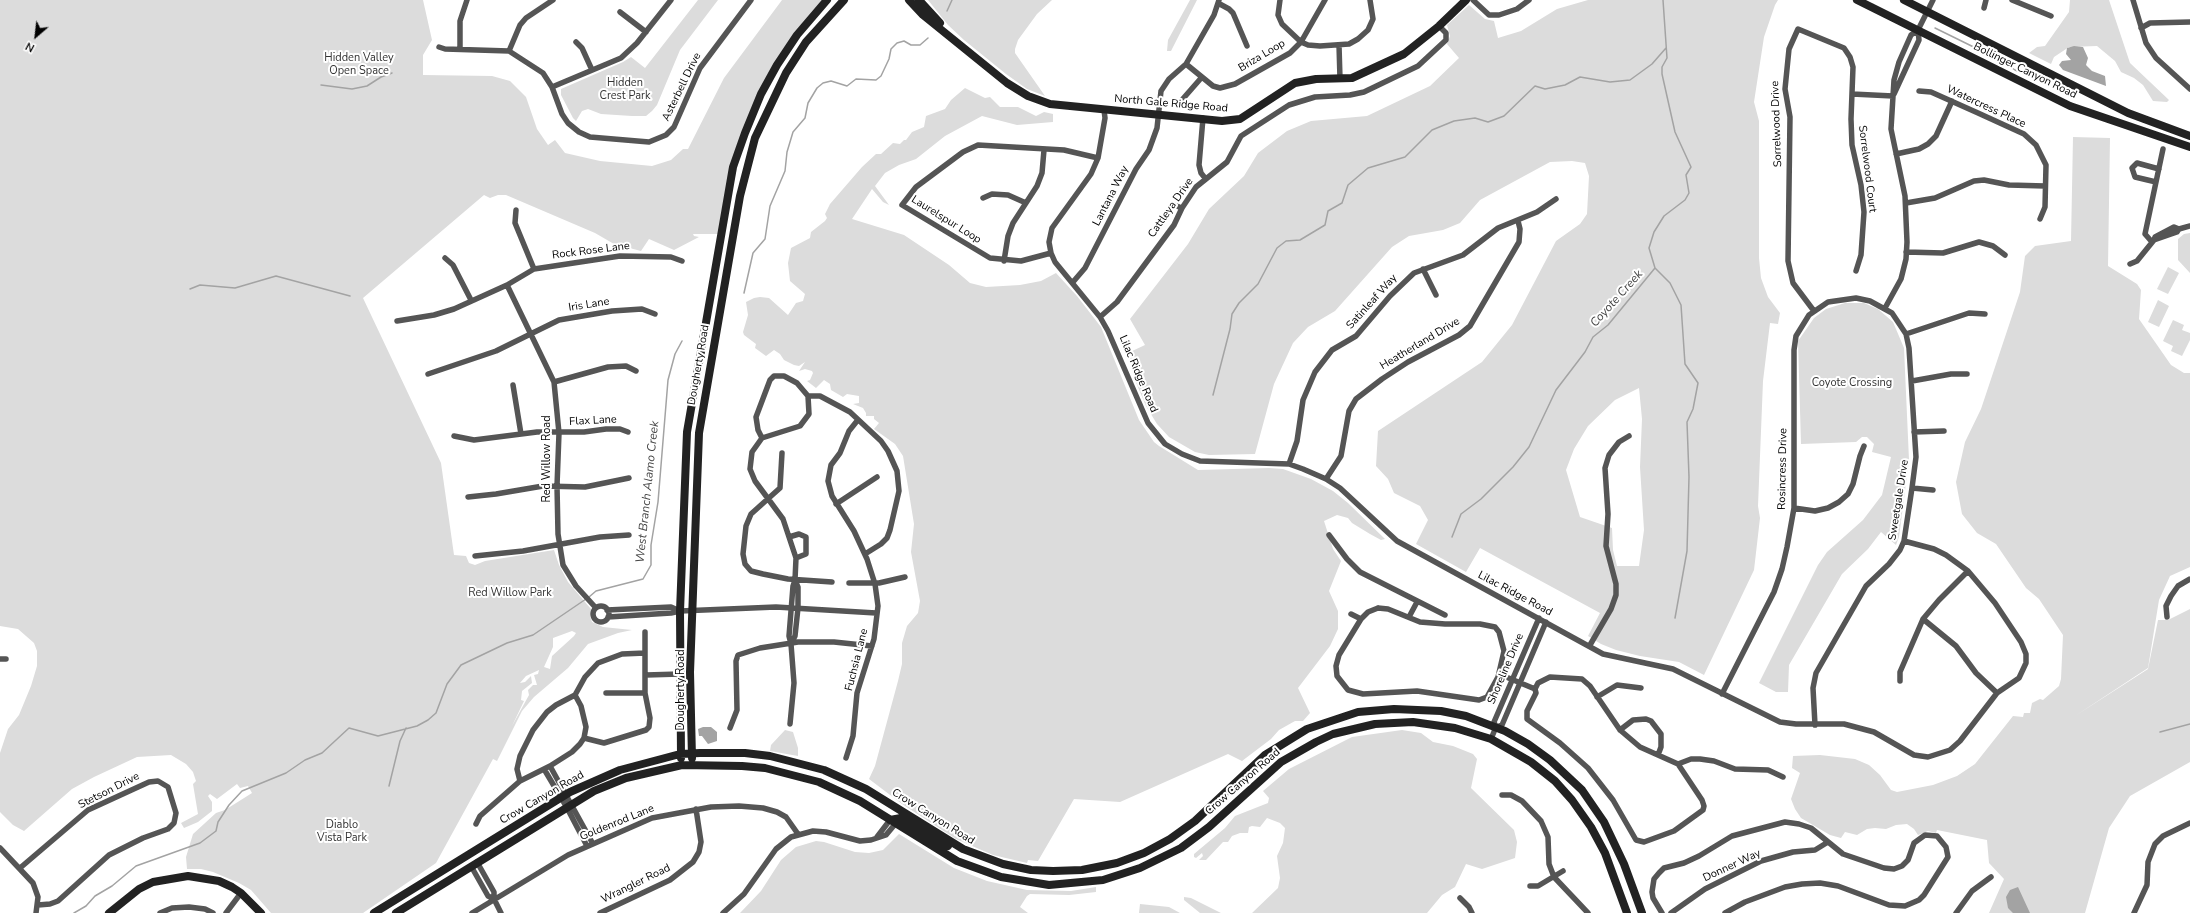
<!DOCTYPE html>
<style>
body{margin:0}
#map{position:relative;width:2190px;height:913px;overflow:hidden;background:#fff;font-family:"Nunito Sans",sans-serif}
canvas{display:block}
.north{position:absolute;left:16px;top:16px;width:40px;height:40px;-webkit-text-stroke:3px #fff;paint-order:stroke;rotate:208deg;font-size:11px;font-weight:700;line-height:16px;text-align:center;color:#000}
.north::after{content:'';display:block;margin:auto;width:14px;height:18px;background:#000;clip-path:polygon(50% 0,100% 100%,50% 72%,0 100%)}
</style>
<div id="map">
<canvas width="2190" height="913"></canvas>
<div class="north">N</div>
</div>
<script>
const ctx = document.querySelector('canvas').getContext('2d');
ctx.lineJoin = 'round';
function paint(path, color) { ctx.fillStyle = color; ctx.fill(path, 'evenodd'); }
const toPath = rows => new Path2D(rows.map(r => 'M' + r).join(''));
function stroke(path, color, width, dash) { ctx.strokeStyle = color; ctx.lineWidth = width; ctx.lineCap = dash ? 'butt' : 'round'; ctx.setLineDash(dash || []); ctx.stroke(path); }
function write(font, color, halo, rows, align = 'center') {
  ctx.font = font + ' "Nunito Sans",sans-serif'; ctx.lineWidth = 4; ctx.setLineDash([]); ctx.textBaseline = 'middle'; ctx.strokeStyle = halo; ctx.fillStyle = color; for (const [text, x, y, turn = 0] of rows) {
    ctx.save(); ctx.translate(x, y); ctx.rotate((+turn || 0) * Math.PI / 180); ctx.textAlign = isNaN(turn) ? turn : align; if (halo) ctx.strokeText(text, 0, 0); ctx.fillText(text, 0, 0); ctx.restore();
  }
}
paint(toPath([
 [0,0,423,0,432,40,423,55,423,75,492,76,510,81,526,97,537,129,548,145,555,140,565,153,600,161,652,166,671,160,683,149,688,149,724,78,782,0,827,0,777,65,745,133,722,234,693,234,694,236,699,237,674,250,649,239,641,251,614,244,595,233,506,195,498,195,490,198,484,195,363,298,441,463,454,555,466,556,469,563,475,565,485,561,554,550,559,565,568,582,591,609,590,616,592,622,603,627,632,630,618,633,588,644,568,668,534,697,522,711,497,761,493,759,436,863,363,913,271,913,251,890,239,883,213,872,201,869,187,869,186,857,193,834,216,813,225,810,252,793,248,786,240,788,237,784,217,799,210,794,208,796,212,802,212,811,198,822,184,828,181,823,198,814,193,784,196,781,193,772,186,764,171,755,137,757,94,777,72,789,24,831,13,825,0,812,0,753,8,729,19,715,31,686,37,666,37,651,34,643,18,629,0,626],
 [572,631,576,633,574,636,552,656,550,669,544,667,553,647,553,638],
 [539,670,538,674,534,675,537,685,533,685,528,690,529,695,512,726,524,701,521,700,522,691,532,683,531,676,525,682,520,683,526,676],
 [698,0,718,0,680,50,657,105,652,111,646,116,632,116,601,114,588,109,582,111,576,121,573,118,561,95,561,89,623,62,631,57,645,68],
 [928,0,1052,0,1037,14,1018,40,1015,49,1015,53,1045,96,1027,89,1006,74,964,40,948,25],
 [1190,0,1197,0,1171,51,1167,51,1168,40],
 [1588,0,1778,0,1775,5,1764,37,1754,102,1759,121,1759,258,1761,278,1768,297,1780,313,1778,324,1770,323,1763,381,1758,506,1760,518,1754,570,1704,675,1679,662,1640,656,1616,650,1601,644,1588,636,1600,613,1480,548,1466,572,1416,544,1428,520,1420,506,1394,493,1388,479,1376,466,1378,431,1482,362,1512,325,1556,241,1580,224,1587,214,1589,176,1585,163,1572,161,1550,162,1480,200,1460,223,1443,230,1409,236,1392,247,1335,311,1308,327,1293,343,1274,384,1255,454,1209,455,1195,452,1169,437,1157,424,1146,406,1135,380,1128,353,1145,345,1130,319,1188,244,1209,209,1244,176,1258,153,1287,131,1311,121,1367,116,1430,86,1459,58,1447,44,1450,36,1447,25,1469,5,1485,19,1494,21,1498,38,1521,31,1557,9],
 [1639,388,1642,419,1640,467,1644,530,1639,566,1617,566,1613,550,1612,528,1580,517,1566,470,1574,449,1588,426,1615,400],
 [2070,0,2109,0,2130,63,2169,100,2167,102,2153,101,2143,85,2134,78,2121,72,2115,61,2097,46,2069,47,2054,57,2051,64,2029,53,2037,47,2045,46,2069,12],
 [965,88,985,98,990,97,1000,107,1018,107,1036,116,1044,112,1053,114,1053,122,1017,125,982,116,945,136,916,159,899,165,885,173,875,186,889,205,883,202,872,189,852,219,904,235,949,265,970,283,986,287,1020,285,1041,281,1056,273,1077,296,1101,327,1139,420,1154,442,1159,446,1198,470,1269,468,1283,469,1311,479,1333,491,1348,503,1385,539,1381,540,1370,534,1352,523,1348,518,1337,515,1324,521,1333,549,1341,561,1329,591,1338,611,1338,629,1330,646,1298,688,1310,713,1303,721,1295,721,1279,730,1271,739,1242,761,1228,754,1120,802,1074,799,1038,861,1028,860,1027,863,993,855,956,839,902,804,869,779,875,766,898,681,902,664,902,643,907,626,918,613,920,601,911,552,914,524,903,456,895,444,874,429,879,423,874,419,874,416,866,416,866,413,863,408,853,404,859,403,859,396,847,394,843,397,831,390,830,384,824,380,816,388,807,381,810,380,813,373,812,371,805,369,799,371,805,362,799,366,794,365,784,360,780,354,774,350,766,356,755,348,756,344,744,335,743,332,748,315,746,302,754,298,760,297,769,298,788,315,796,303,803,301,805,294,790,281,788,263,791,248,810,238,811,232,825,221,827,218,825,214,830,204,862,167,876,154,881,154,893,143,900,144,904,140,906,140,912,132,924,127,926,116,945,109,951,100],
 [2073,137,2110,138,2108,266,2137,284,2141,290,2139,319,2171,365,2184,373,2190,373,2190,567,2170,576,2159,600,2148,668,2075,716,2148,669,2158,620,2168,620,2190,609,2190,762,2130,796,2109,828,2085,913,1989,913,2004,879,1989,863,1987,840,1937,830,1936,833,1928,831,1918,835,1914,829,1907,824,1896,825,1886,829,1875,828,1867,829,1857,835,1845,832,1841,838,1830,835,1801,818,1795,809,1791,799,1800,773,1792,768,1793,756,1820,755,1855,759,1869,765,1880,775,1891,790,1897,792,1933,785,1957,776,1975,764,2013,716,2023,717,2024,713,2030,713,2032,703,2040,699,2043,700,2059,686,2061,679,2063,635,2039,599,2026,588,1996,544,1977,533,1962,514,1956,482,1965,442,1981,409,2020,292,2025,256,2035,246,2071,241],
 [2190,233,2190,273,2178,260,2178,239,2184,234],
 [2168,267,2179,273,2168,294,2157,289],
 [2158,300,2169,306,2159,327,2148,322],
 [1845,303,1864,303,1878,309,1893,322,1904,348,1909,460,1899,537,1896,545,1881,532,1868,549,1842,574,1789,665,1788,692,1776,692,1759,683,1818,565,1827,552,1863,520,1882,495,1891,457,1872,452,1874,444,1867,437,1862,437,1856,442,1801,444,1798,341,1814,318,1826,309],
 [2173,320,2184,325,2182,330,2190,333,2190,340,2182,356,2171,351,2173,346,2163,341],
 [785,730,793,732,798,748,798,756,770,751,771,745],
 [1402,730,1421,733,1433,742,1453,746,1473,754,1477,759,1471,788,1514,830,1517,842,1515,858,1482,869,1466,864,1455,887,1442,895,1427,913,1252,913,1278,888,1280,878,1277,856,1283,843,1285,828,1280,823,1267,818,1260,827,1252,826,1249,827,1248,833,1240,833,1232,836,1228,842,1223,842,1206,860,1199,860,1203,856,1202,853,1196,858,1194,857,1194,854,1225,828,1235,816,1268,803,1269,798,1263,791,1289,769,1352,737],
 [899,834,954,868,987,881,1027,890,1071,891,1096,887,1096,892,1069,895,1030,894,1027,896,1020,907,1028,913,740,913,761,891,781,860,796,847,816,841,824,842,855,852,869,853,883,850],
 [1184,897,1191,898,1221,913,1200,913,1184,900],
 [1140,904,1169,907,1180,913,1139,913]
]), '#dcdcdc');
paint(toPath([
 [2074,46,2083,47,2088,58,2086,65,2092,71,2105,76,2106,86,2063,70,2059,65,2062,61,2071,60,2066,54,2067,48],
 [703,727,711,727,717,732,717,741,708,744,702,736,699,736,698,729],
 [2018,887,2030,913,2013,913,2008,908,2006,897,2010,890]
]), '#a3a3a3');
stroke(toPath([
 [1663,0,1667,58,1662,67,1662,74,1675,132,1691,167,1686,175,1689,193,1685,200,1664,216,1654,232,1649,248,1655,268,1670,283,1681,305,1685,364,1698,383,1693,409,1687,422,1689,477,1687,551,1675,618],
 [947,11,952,0],
 [1935,28,2000,60,2015,70,2049,83],
 [321,85,352,89,367,86,381,77,392,73],
 [190,289,200,285,235,288,276,276,350,296],
 [744,293,753,253,765,239,770,206,785,171,787,152,793,132,805,118,808,103,817,88,823,83,831,81,847,86,856,79,876,80,881,76,889,59,891,49,897,43,904,41,911,45,920,45,928,38],
 [1213,395,1230,329,1232,314,1239,303,1258,284,1277,248,1286,241,1300,240,1325,225,1328,211,1342,203,1348,185,1368,168,1405,157,1432,130,1454,121,1475,118,1488,122,1504,116,1535,86,1545,89,1565,85,1580,77,1610,82,1630,80,1652,64,1666,48],
 [1452,537,1461,514,1481,499,1513,467,1529,447,1556,390,1585,352,1593,337,1608,325,1655,268],
 [589,597,596,591,643,579,651,565,651,545,658,502,668,380,675,354,682,341],
 [2160,732,2190,724],
 [389,786,400,741,406,728],
 [74,913,86,906,95,896,112,886,136,866,200,843,216,831,218,822,229,805,242,791,286,773,305,760,322,753,349,728,378,736,417,726,428,720,436,713,447,684,461,665,507,643,533,635,586,599]
]), '#a3a3a3', 1.5);
stroke(toPath([
 [1280,0,1278,15,1282,24,1301,42,1308,45,1320,46,1349,44,1358,39,1368,30,1373,19,1370,0],
 [1473,0,1489,15,1499,15,1517,9,1529,0],
 [2012,0,2051,16],
 [2133,0,2146,43,2156,58,2190,89],
 [1218,3,1229,9,1233,13,1247,46],
 [1984,8,1986,0],
 [620,12,646,32],
 [2141,28,2150,23,2190,22],
 [576,42,582,48,592,70],
 [1339,45,1340,79],
 [439,47,445,49,509,51,543,73,552,87,562,114,568,123,579,132,590,137,649,142,666,135,674,127,700,68,751,0],
 [460,49,460,21,467,0],
 [509,51,520,25,526,18,553,0],
 [1186,64,1213,86,1220,88,1235,84,1290,53,1301,42,1325,0],
 [552,87,621,58,637,43,671,0],
 [1919,91,1931,92,1978,113,2024,134,2036,145,2046,165,2045,207,2040,219],
 [1852,94,1893,96],
 [1894,94,1919,40,1918,30],
 [1181,101,1202,77],
 [1104,110,1105,118,1098,158,1091,174,1052,228,1049,242,1051,253,1055,262,1100,317,1108,331,1148,423,1165,444,1182,454,1200,461,1289,464,1303,469,1326,479,1340,488,1397,541,1603,654,1673,669,1780,722,1796,724,1844,724,1874,732,1914,755,1928,757,1950,750,1960,741,1997,693,2019,678,2026,663,2026,654,2021,642,1995,603,1968,571,1946,555,1934,549,1904,541],
 [1203,118,1199,165,1201,173,1205,178],
 [1896,154,1919,149,1928,144,1936,136,1952,101],
 [2156,182,2135,177,2132,168,2137,163,2159,169],
 [983,198,992,194,1008,195,1026,203],
 [1906,203,1935,198,1974,181,1984,180,2009,185,2045,186],
 [1174,205,1182,208],
 [516,210,515,223,534,269],
 [2154,240,2177,232,2179,229],
 [2152,242,2145,234,2163,149],
 [1906,252,1943,253,1979,242,1993,246,2005,255],
 [1051,253,1021,261,990,258,902,205,916,187,963,152,978,145,1064,150,1098,158],
 [445,258,453,265,471,300],
 [1004,261,1008,236,1013,223,1037,186,1042,173,1044,150],
 [2130,264,2137,261,2154,240,2155,237,2174,227,2179,229,2190,226],
 [1423,269,1436,295],
 [1073,282,1085,268,1136,169,1149,150,1157,128,1161,91,1169,79,1186,64,1214,15,1219,0],
 [507,285,554,382,559,433,557,486,558,534,563,565,576,586,596,608],
 [1885,308,1901,279,1906,259,1907,242,1905,196,1891,129,1894,80,1899,62,1911,35,1918,30,1933,0],
 [1814,311,1793,283,1788,261,1790,117,1785,89,1789,49,1798,29,1844,48,1850,57,1853,67,1851,119,1852,145,1861,185,1864,212,1861,255,1856,271],
 [1100,317,1117,302,1174,225,1182,208,1196,187,1227,162,1241,136,1289,105,1315,97,1350,95,1364,92,1418,66,1446,40,1446,33,1439,26],
 [397,321,434,315,454,309,507,285,534,269,620,256,671,257,682,261],
 [1906,334,1969,313,1985,314],
 [428,374,496,351,559,320,612,311,642,309,655,314],
 [1912,381,1951,374,1967,374],
 [554,382,608,367,626,366,636,371],
 [513,385,521,434],
 [808,396,820,396,850,412,881,441,888,451,897,471,899,491,890,530,887,538,881,544,865,554],
 [1914,432,1944,431],
 [454,436,474,440,537,432,584,432,606,429,620,429,628,432],
 [762,438,758,430,756,417,770,380,774,376,784,376,797,383,808,396,809,414,800,426,762,438,752,452,750,469,755,481,783,519,796,558,795,580,793,586,789,636,791,644,794,683,790,724],
 [782,453,780,488,751,514,746,526,743,554,745,564,751,571,763,574,788,579,832,582],
 [1289,464,1297,441,1303,400,1315,372,1332,350,1356,336,1390,296,1414,273,1463,255,1498,228,1537,212,1556,199],
 [1326,479,1341,456,1349,411,1356,399,1382,379,1408,362,1459,335,1470,326,1519,242,1520,229,1518,221],
 [1912,488,1933,490],
 [468,497,496,494,543,486,585,487,629,478],
 [836,504,877,477],
 [1794,508,1815,511,1828,508,1839,502,1848,494,1853,484,1860,456,1864,446],
 [1329,535,1347,559,1360,572,1445,615],
 [789,537,799,534,806,537,806,554,796,558],
 [475,556,523,551,600,537,629,535],
 [849,583,879,583,905,577],
 '593 614a8 8 0 1 1 16 0a8 8 0 1 1-16 0Z',
 [1378,608,1388,609,1420,622,1445,624,1480,624,1495,627,1499,632,1504,651,1498,677,1487,697,1479,700,1417,691,1363,694,1348,690,1337,676,1336,666,1339,655,1361,619,1368,612,1378,608],
 [607,610,671,607,680,611],
 [1351,614,1361,619],
 [608,617,671,613,680,611,776,607,876,613],
 [1409,617,1417,602],
 [2167,617,2166,606,2171,596,2178,586,2190,579],
 [1923,619,1956,646,1976,673,1997,693],
 [791,644,795,636,798,608,798,587,795,580],
 [1590,645,1611,609,1616,595,1616,584,1606,546,1608,514,1605,468,1609,455,1619,442,1629,436],
 [0,659,6,659],
 [1499,674,1535,689,1536,693,1527,711,1527,719,1560,743,1588,768,1613,800,1636,840,1644,842,1674,831,1703,810,1704,806,1702,800,1678,764,1640,747,1620,730,1590,686,1582,679,1550,677,1538,683,1535,689],
 [646,675,680,674],
 [1900,681,1900,672,1923,619,1939,600,1968,571],
 [606,693,645,693],
 [1722,694,1774,592,1782,569,1787,547,1794,508,1794,350,1796,336,1809,315,1828,302,1856,298,1870,301,1892,313,1906,334,1909,348,1916,457,1912,488,1904,541,1900,550,1889,564,1866,586,1816,673,1813,688,1815,725],
 [1597,697,1617,685,1641,688],
 [1496,727,1494,722,1539,618],
 [730,728,737,710,736,661,738,655,760,648,798,642,834,642,872,646],
 [1620,730,1633,720,1646,719,1651,721,1661,734,1661,747,1658,755],
 [584,738,604,743,646,730,649,727,650,718,645,693,645,632],
 [1491,739,1496,727,1502,725,1546,622],
 [846,758,853,736,857,693,874,639,878,606,875,584,867,559,854,531,832,496,828,481,831,465,840,453,849,431,857,421],
 [1678,764,1691,759,1700,759,1714,761,1735,769,1768,770,1783,777],
 [550,766,593,844],
 [544,769,566,806,587,846],
 [520,781,517,769,520,756,533,730,547,712,556,705,575,695,585,677,598,663,622,654,645,653],
 [1502,795,1511,795,1522,801,1541,821,1548,837,1549,864,1554,877,1588,913],
 [476,824,480,816,520,781,550,766,572,752,580,744,584,738,586,727,581,706,575,695],
 [877,837,890,820],
 [0,848,33,883,38,897,36,913],
 [477,862,494,892,494,899,501,913],
 [471,866,488,896,494,899],
 [20,868,88,810,149,782,158,781,168,787,176,813,174,823,168,829,143,838,109,855,58,901,50,904,38,905],
 [1530,886,1538,886,1563,871],
 [1460,898,1469,907,1472,913],
 [160,913,172,908,189,907,205,909,213,913],
 [226,913,241,893],
 [472,913,568,855,652,818,711,807,739,806,763,808,777,812,786,817,798,834],
 [600,913,670,880,693,862,699,852,701,842,696,809],
 [723,913,744,894,776,849,791,837,813,831,826,832,860,841,871,840,886,835,896,823],
 [1662,913,1653,898,1652,892,1654,879,1659,873,1664,868,1684,863,1699,856,1732,836,1785,822,1799,824,1811,828,1843,854,1884,868,1894,869,1902,866,1908,860,1914,843,1925,835,1937,836,1946,847,1948,857,1924,895,1919,900,1905,906,1889,905,1838,886,1820,883,1802,884,1785,887,1745,902,1725,913],
 [1671,913,1705,889,1761,861,1793,852,1815,850,1828,842],
 [1956,913,1972,891,1991,877],
 [2134,913,2147,885,2148,862,2155,844,2163,836,2190,823]
]), '#555', 5.5);
stroke(toPath([
 [909,0,923,15,1007,83,1028,96,1050,104,1222,121,1240,119,1295,83,1316,79,1352,78,1404,54,1439,26,1466,0],
 [919,0,940,23],
 [1857,0,2070,106,2190,147],
 [1904,0,2128,113,2190,136],
 [681,758,680,611,687,432,733,167,745,133,761,94,777,65,797,35,827,0],
 [692,758,690,672,699,433,740,196,755,138,786,73,806,42,844,0],
 [890,820,901,818,948,846],
 [109,913,139,889,153,882,188,876,219,881,232,887,241,893,261,913],
 [374,913,570,792,620,770,680,754,700,753,745,753,770,756,824,770,866,789,963,849,1003,864,1031,870,1053,871,1082,870,1117,863,1144,853,1170,839,1195,821,1265,755,1307,729,1358,712,1394,709,1441,711,1466,716,1505,731,1528,744,1550,760,1582,790,1604,822,1624,864,1642,913],
 [396,913,594,791,626,778,682,765,742,766,765,768,819,782,860,801,957,861,1001,877,1049,885,1103,880,1140,868,1181,848,1209,827,1281,762,1316,742,1333,734,1375,724,1413,722,1455,728,1491,739,1531,762,1555,781,1572,800,1591,827,1605,853,1627,913]
]), '#222', 8);
write('11px', '#000', '#fff', [
 ["Briza Loop",1262,56,-31],
 ["Bollinger Canyon Road",2025,71,26],
 ["Asterbell Drive",682,87,-64],
 ["North Gale Ridge Road",1171,104,5],
 ["Watercress Place",1986,107,25],
 ["Sorrelwood Drive",1777,124,-92],
 ["Sorrelwood Court",1867,169,83],
 ["Lantana Way",1111,196,-63],
 ["Cattleya Drive",1171,208,-55],
 ["Laurelspur Loop",946,220,32],
 ["Rock Rose Lane",591,251,-7],
 ["Satinleaf Way",1372,302,-48],
 ["Iris Lane",589,305,-9],
 ["Heatherland Drive",1420,344,-31],
 ["Dougherty Road",699,365,-80],
 ["Lilac Ridge Road",1138,374,67],
 ["Flax Lane",593,421,-3],
 ["Red Willow Road",547,459,-90],
 ["Rosincress Drive",1783,469,-89],
 ["Sweetgale Drive",1899,500,-81],
 ["Lilac Ridge Road",1515,594,28],
 ["Fuchsia Lane",857,660,-76],
 ["Shoreline Drive",1506,669,-67],
 ["Dougherty Road",681,690,-90],
 ["Crow Canyon Road",1243,782,-41],
 ["Stetson Drive",109,791,-27],
 ["Crow Canyon Road",542,798,-30],
 ["Crow Canyon Road",933,817,32],
 ["Goldenrod Lane",617,823,-22],
 ["Donner Way",1732,866,-25],
 ["Wrangler Road",636,884,-26]
]);
write('11px', '#333', '#fff', [
 ["Hidden Valley",359,58],
 ["Open Space",359,71],
 ["Hidden",625,83],
 ["Crest Park",625,96],
 ["Coyote Crossing",1852,383],
 ["Red Willow Park",510,593],
 ["Diablo",342,825],
 ["Vista Park",342,838]
]);
write('italic 12px', '#444', '#fff', [
 ["Coyote Creek",1617,299,-48],
 ["West Branch Alamo Creek",648,492,-84]
]);
</script>
